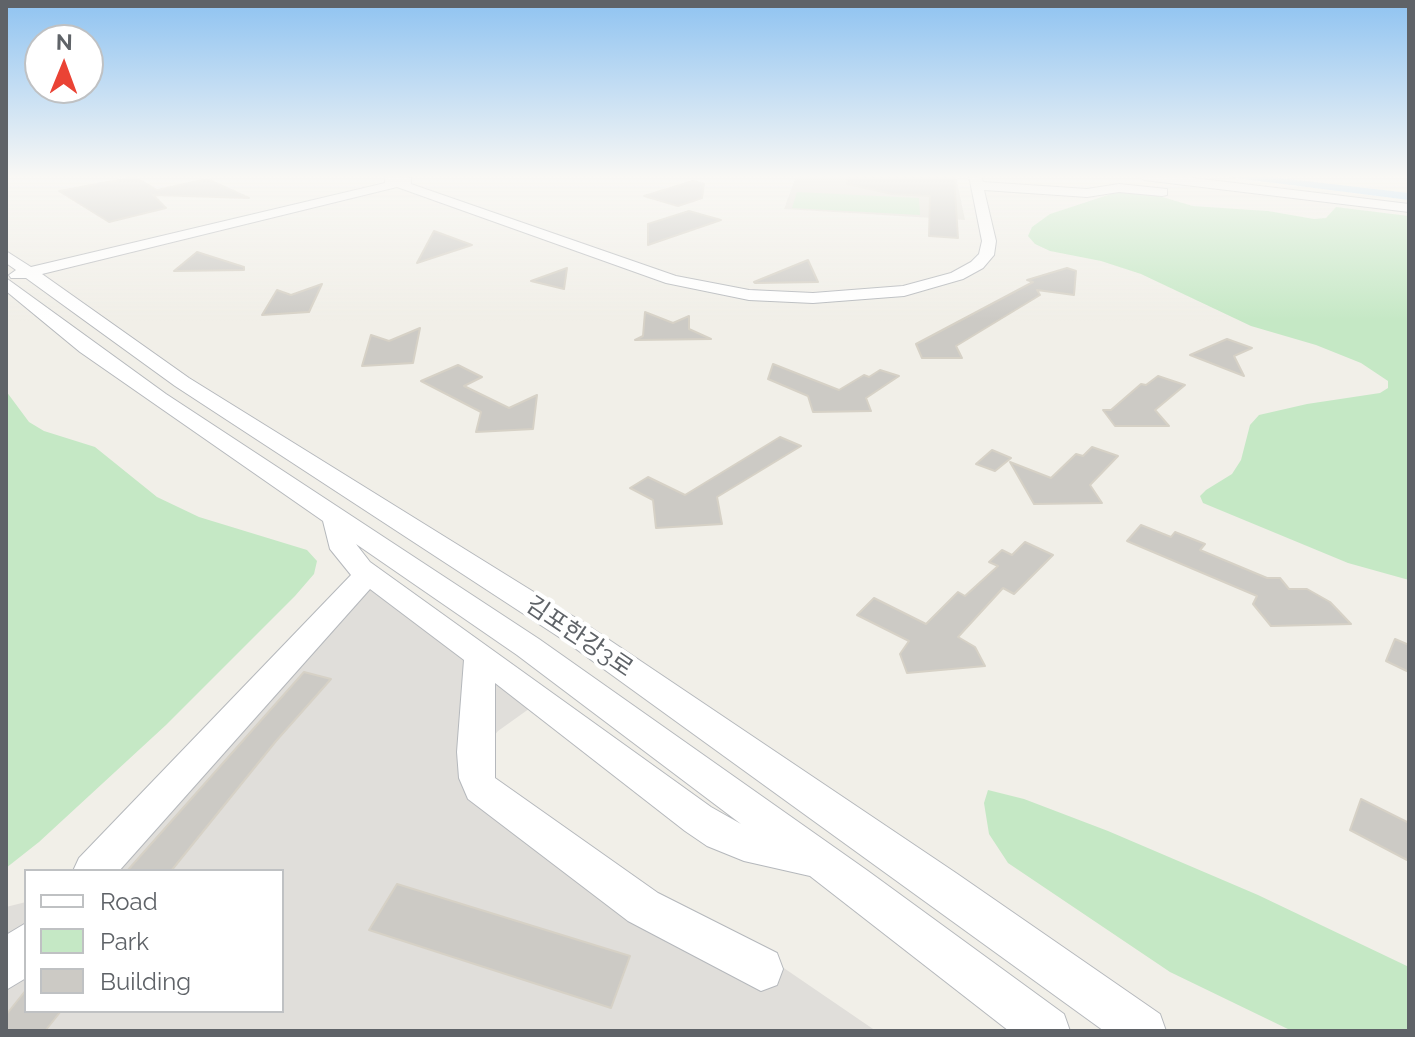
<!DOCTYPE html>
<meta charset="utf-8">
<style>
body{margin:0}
#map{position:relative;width:1415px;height:1037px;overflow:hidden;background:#f1efe8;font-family:Raleway,sans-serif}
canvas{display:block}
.frame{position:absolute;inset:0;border:8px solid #5f6368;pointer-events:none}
.legend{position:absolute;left:24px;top:869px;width:260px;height:144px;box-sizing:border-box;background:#fff;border:2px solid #bfc1c3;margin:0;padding:10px 14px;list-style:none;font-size:24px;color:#5f6368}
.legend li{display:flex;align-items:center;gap:16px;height:40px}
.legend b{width:40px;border:2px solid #bfc1c3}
.north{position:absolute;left:24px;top:24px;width:80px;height:80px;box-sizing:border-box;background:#fff;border:2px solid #bfc1c3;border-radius:50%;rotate:1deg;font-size:22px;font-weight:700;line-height:32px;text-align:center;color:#5f6368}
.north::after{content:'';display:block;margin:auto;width:28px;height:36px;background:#ea4335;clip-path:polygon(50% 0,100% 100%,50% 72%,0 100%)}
</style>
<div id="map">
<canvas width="1415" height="1037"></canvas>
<div class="frame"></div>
<ul class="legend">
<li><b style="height:10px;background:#fff"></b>Road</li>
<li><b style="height:22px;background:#c5e8c5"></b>Park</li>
<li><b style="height:22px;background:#cccac5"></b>Building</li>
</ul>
<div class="north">N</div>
</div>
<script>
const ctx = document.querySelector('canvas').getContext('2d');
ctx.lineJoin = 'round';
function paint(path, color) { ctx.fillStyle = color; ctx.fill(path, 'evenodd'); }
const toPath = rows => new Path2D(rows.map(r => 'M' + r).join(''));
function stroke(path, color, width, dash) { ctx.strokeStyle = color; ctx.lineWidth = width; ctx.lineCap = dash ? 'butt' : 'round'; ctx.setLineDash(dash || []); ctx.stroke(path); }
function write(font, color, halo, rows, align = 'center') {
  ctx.font = font + ' Raleway,"Noto Sans KR",sans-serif'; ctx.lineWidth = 8; ctx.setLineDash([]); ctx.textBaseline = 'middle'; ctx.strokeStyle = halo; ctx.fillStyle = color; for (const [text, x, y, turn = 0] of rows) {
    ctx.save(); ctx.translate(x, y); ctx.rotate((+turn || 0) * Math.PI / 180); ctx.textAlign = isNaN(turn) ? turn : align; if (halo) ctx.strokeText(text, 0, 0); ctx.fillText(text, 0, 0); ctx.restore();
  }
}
paint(toPath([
 [353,577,533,706,498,731,486,745,489,775,632,884,775,962,876,1031,6,1031,6,907,26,902,26,1011,282,1011,282,871,78,871]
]), '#e0deda');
paint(toPath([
 [796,176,956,176,965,220,784,209]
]), '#e1ded6');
paint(toPath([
 [1120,191,1152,194,1193,206,1268,211,1314,219,1326,218,1336,207,1409,216,1409,580,1348,563,1203,503,1200,496,1206,490,1232,474,1241,460,1250,425,1259,415,1307,404,1380,393,1388,388,1388,381,1361,363,1316,345,1251,326,1141,274,1101,261,1050,251,1035,244,1028,236,1032,227,1050,214],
 [797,192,919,198,920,215,792,208],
 [6,391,29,422,44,431,95,447,157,497,199,517,307,550,317,561,314,574,295,596,166,725,39,842,6,868],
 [988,790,1024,799,1108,831,1258,895,1409,967,1409,1031,1292,1031,1170,972,1008,863,989,834,984,803]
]), '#c5e8c5');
paint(toPath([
 [1220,176,1262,176,1409,193,1409,200]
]), '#aadaff');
const building = toPath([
 [847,176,954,176,958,238,929,236,930,196,892,194,847,184,847,176],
 [135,177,157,190,207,179,249,198,153,195,166,208,109,222,59,191,135,177],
 [693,181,704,184,702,198,678,206,644,196,693,181],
 [689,211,721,220,648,245,648,224,689,211],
 [434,231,472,245,417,263,434,231],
 [197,252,244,267,244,270,174,271,197,252],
 [808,260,818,282,755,283,754,282,808,260],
 [567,268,564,289,531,281,567,268],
 [1067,268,1076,271,1074,295,1037,290,1040,295,956,346,962,358,922,358,916,344,1033,282,1027,280,1067,268],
 [322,284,309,312,262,315,277,290,291,295,322,284],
 [645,312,673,323,689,316,689,329,711,339,635,340,643,336,645,312],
 [420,328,413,363,362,366,371,335,389,341,420,328],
 [1227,339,1252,348,1234,356,1244,376,1190,355,1227,339],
 [773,364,839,390,864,375,869,377,880,370,899,376,866,398,871,411,813,412,808,396,768,379,773,364],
 [458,365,482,377,464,386,509,408,537,395,533,429,476,432,481,412,421,381,458,365],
 [1158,376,1185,385,1155,410,1169,426,1115,426,1103,410,1111,410,1141,384,1146,385,1158,376],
 [780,437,801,446,717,497,722,524,656,528,653,500,630,488,648,477,685,495,780,437],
 [1092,447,1118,456,1090,485,1102,503,1034,504,1010,462,1051,478,1076,454,1083,456,1092,447],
 [992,450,1011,458,995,471,976,464,992,450],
 [1141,525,1171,537,1175,532,1205,544,1200,550,1267,578,1280,578,1289,589,1307,589,1330,602,1351,624,1271,626,1253,604,1257,596,1127,541,1141,525],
 [1025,542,1053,555,1014,594,1003,588,958,637,975,647,985,666,907,673,900,654,909,641,857,615,874,598,926,624,958,592,965,596,998,566,989,562,1002,550,1012,555,1025,542],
 [1395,639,1409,645,1409,672,1386,661,1395,639],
 [304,672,331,679,276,741,171,871,127,871,304,672],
 [1361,799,1409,823,1409,861,1350,830,1361,799],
 [397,884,630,956,611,1008,369,930,397,884],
 [26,990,26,1011,61,1011,45,1031,6,1031,6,1015,26,990]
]);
paint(building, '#cccac5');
stroke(building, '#d6d1c6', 2);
const minor = toPath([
 [389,176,411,178,411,184,676,276,749,290,813,293,903,286,951,273,971,262,979,254,982,241,969,176,981,176,983,182,1087,189,1119,184,1167,189,1167,195,1162,196,1119,192,1087,197,984,190,996,241,994,255,983,268,963,279,904,296,813,303,749,300,666,283,397,187,42,274,189,378,587,625,956,873,1160,1014,1166,1031,1104,1031,565,641,175,386,26,278,11,278,9,275,16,270,6,263,6,251,31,267,385,183,385,177,389,176],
 [1138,176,1177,176,1409,204,1409,212,1144,180,1138,176],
 [6,278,166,394,539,639,868,871,1064,1014,1070,1031,1009,1031,810,876,744,861,707,846,685,831,495,683,495,778,658,893,777,953,783,969,777,985,761,991,628,921,468,799,459,778,457,752,464,660,370,589,119,871,73,871,79,858,351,575,330,549,323,521,80,352,6,291,6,278],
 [356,544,517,655,741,824,711,807,370,562,356,544],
 [26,923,26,978,6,990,6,935,26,923]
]);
stroke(minor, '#b5b8bc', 2);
paint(minor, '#fff');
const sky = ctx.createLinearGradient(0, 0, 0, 321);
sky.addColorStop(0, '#8fc3f1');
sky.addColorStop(0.55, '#f9f8f5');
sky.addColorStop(1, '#f9f8f500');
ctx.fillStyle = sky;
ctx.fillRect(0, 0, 1415, 321);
write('24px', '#5f6368', '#fff', [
 ["김포한강3로",579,637,34]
]);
</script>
